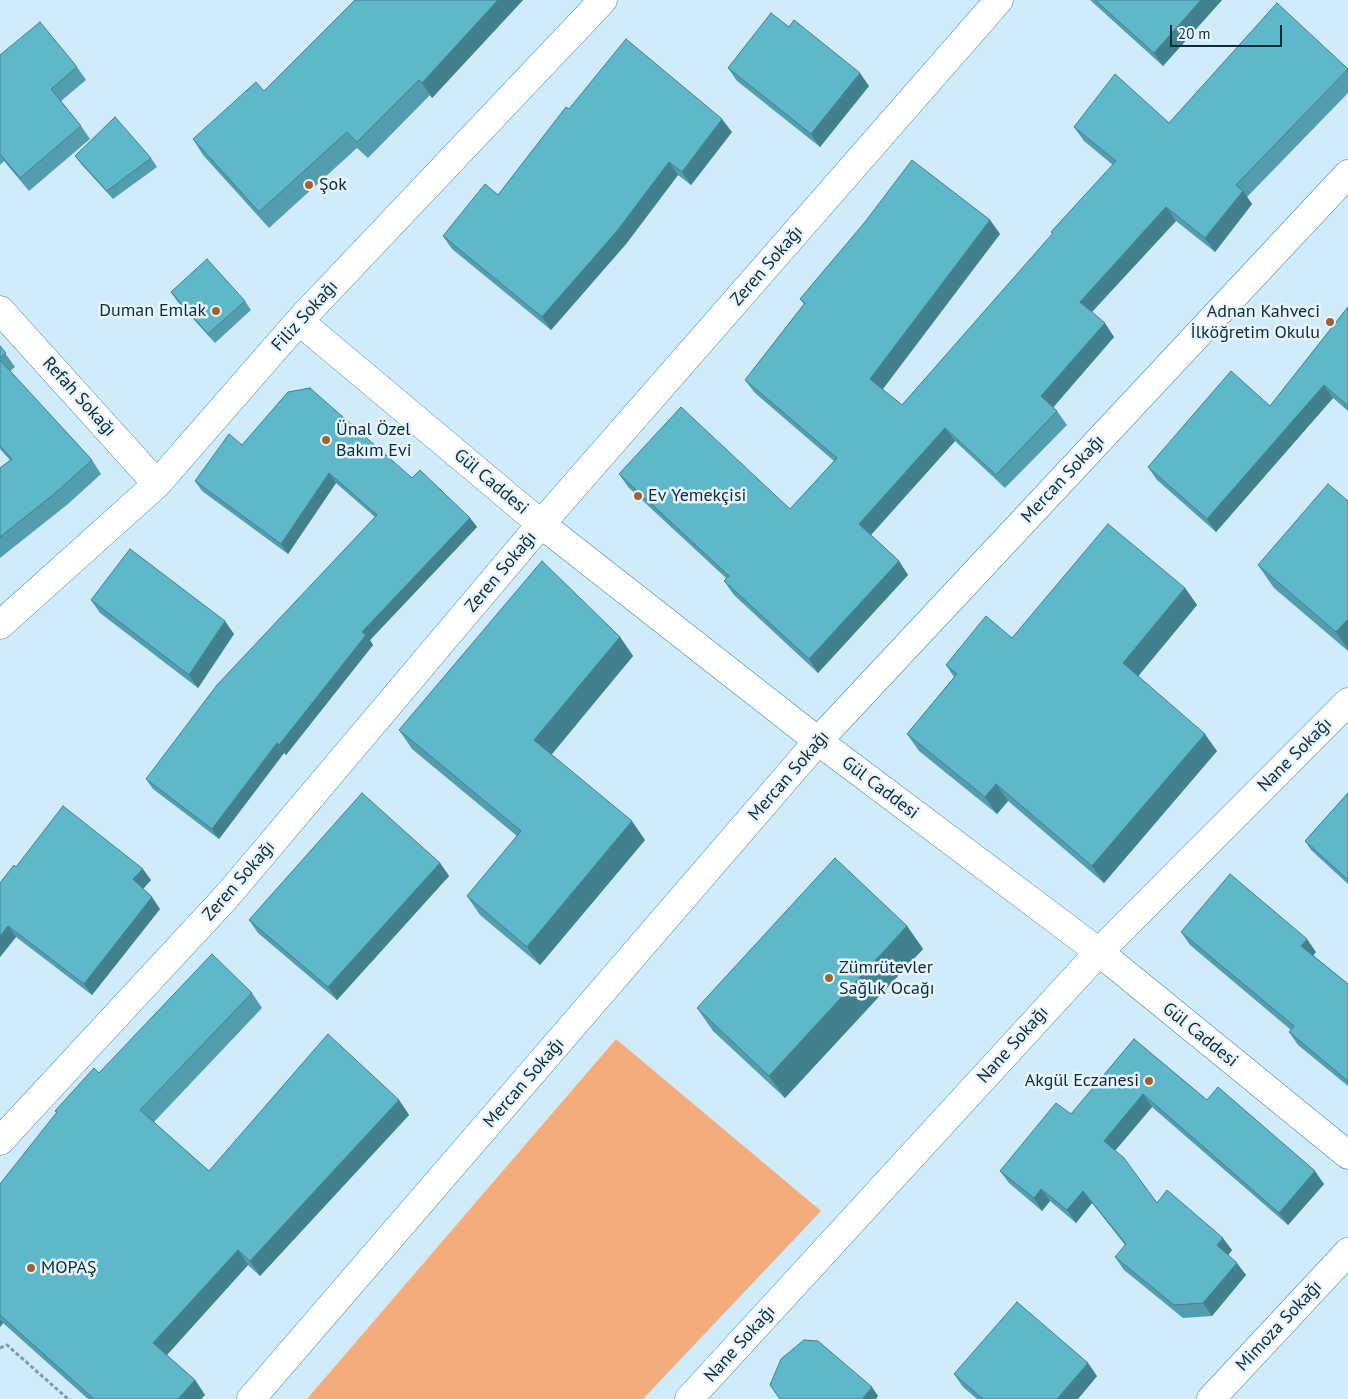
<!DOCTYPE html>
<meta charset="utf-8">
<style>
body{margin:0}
#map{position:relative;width:1348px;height:1399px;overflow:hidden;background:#d0ebfa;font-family:"PT Sans",sans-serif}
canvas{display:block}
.scale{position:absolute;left:1170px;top:25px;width:112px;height:22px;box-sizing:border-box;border:2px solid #0d2a39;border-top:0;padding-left:6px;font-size:15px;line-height:18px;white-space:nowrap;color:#0d2a39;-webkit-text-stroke:4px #e8f5fe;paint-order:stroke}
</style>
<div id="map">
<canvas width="1348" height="1399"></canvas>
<div class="scale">20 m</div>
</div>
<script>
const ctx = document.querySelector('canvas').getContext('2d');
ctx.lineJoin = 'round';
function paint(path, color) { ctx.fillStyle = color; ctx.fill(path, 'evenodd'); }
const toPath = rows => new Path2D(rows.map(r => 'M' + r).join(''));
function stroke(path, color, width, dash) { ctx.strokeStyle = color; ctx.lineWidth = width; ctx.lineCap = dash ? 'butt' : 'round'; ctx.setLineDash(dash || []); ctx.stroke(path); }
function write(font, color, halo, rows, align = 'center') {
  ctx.font = font + ' "PT Sans",sans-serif'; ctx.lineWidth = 5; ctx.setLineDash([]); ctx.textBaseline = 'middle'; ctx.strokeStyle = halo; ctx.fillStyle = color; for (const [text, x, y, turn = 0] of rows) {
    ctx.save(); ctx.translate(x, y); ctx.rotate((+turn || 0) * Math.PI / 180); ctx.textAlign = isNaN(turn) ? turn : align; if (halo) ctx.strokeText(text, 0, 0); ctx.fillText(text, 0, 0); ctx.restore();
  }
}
paint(toPath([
 [616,1039,821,1211,643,1399,307,1399]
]), '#f5ac7d');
const street = toPath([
 [0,310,157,484],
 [299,321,541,524,818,741,1099,952,1348,1155],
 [0,625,157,484,299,321,603,0],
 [0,1141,228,895,541,524,999,0],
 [251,1399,818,741,1348,174],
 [689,1399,1099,952,1348,702],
 [1211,1399,1348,1252]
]);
stroke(street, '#4186aa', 29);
stroke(toPath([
 [0,1348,7,1345,68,1399]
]), '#7e9aa9', 3, [4, 2.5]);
stroke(street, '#fff', 28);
paint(toPath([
 [355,0,523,0,432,98,430,95,368,158,357,148,269,228,203,155,193,139,264,91],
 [1090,0,1222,0,1163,66],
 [789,27,869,86,820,147,737,81,728,68],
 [0,55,77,67,86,80,61,101,81,126,90,139,29,191,4,161,0,165],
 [1348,69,1348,93,1247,197,1252,204,1215,252,1176,221,1092,312,1114,337,1053,407,1057,411,1067,425,1005,488,955,441,871,535,899,561,908,575,818,673,734,595,724,581,726,578,629,488,619,474,790,509,834,461,755,393,745,380,804,304,800,299,990,220,1000,234,882,389,902,405,1053,234,1051,232,1113,165,1084,141,1074,127,1169,123],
 [569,109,732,132,691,185,678,175,626,244,551,330,452,249,443,236,498,195],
 [75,156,151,158,157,167,113,199,82,165],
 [171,292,245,301,251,310,215,343,177,301],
 [1348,307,1348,411,1333,398,1216,532,1157,480,1148,467,1270,406],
 [0,346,15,367,10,371,92,460,101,474,68,504,0,558,0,468,10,460,0,449],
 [242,445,412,478,470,518,477,527,370,640,373,645,286,755,284,753,219,839,153,789,146,779,375,517,336,483,288,554,202,491,195,481],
 [1348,501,1348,651,1274,588,1258,565],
 [1185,588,1197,605,1138,676,1217,751,1104,883,1008,801,997,814,919,751,907,734,954,677,946,665,1012,638],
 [91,600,234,634,198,688,100,613],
 [620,637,633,656,551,754,645,840,540,965,480,915,467,896,517,836,412,749,399,730],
 [1348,793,1348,884,1311,850,1305,841],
 [440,863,449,876,337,1000,258,933,249,920],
 [16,867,151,880,143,889,160,909,92,995,16,937,0,957],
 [907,926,923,949,785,1098,713,1031,697,1008],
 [1181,932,1316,952,1313,955,1348,984,1348,1086,1298,1045,1289,1032,1291,1030,1190,945],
 [252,993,262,1008,154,1122,209,1171,399,1100,409,1115,260,1276,248,1265,167,1355,195,1380,205,1395,201,1399,88,1399,3,1323,0,1327,0,1184,57,1113,55,1111,99,1073],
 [1134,1039,1207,1100,1324,1184,1288,1225,1152,1107,1115,1151,1157,1203,1232,1250,1228,1255,1246,1275,1212,1316,1183,1318,1124,1270,1115,1257,1125,1245,1092,1203,1076,1223,1050,1201,1042,1211,1009,1183,1000,1171,1071,1114],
 [954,1374,1097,1376,1078,1399,977,1399,963,1387]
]), '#529dae');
paint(toPath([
 [498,0,523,0,432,98,422,83],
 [1201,0,1222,0,1163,66,1154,53],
 [860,73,869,86,820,147,811,134],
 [722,119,732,132,691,185,682,172],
 [669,162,678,175,626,244,551,330,542,317],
 [1243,191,1252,204,1215,252,1205,238],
 [1166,207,1176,221,1089,315,1080,302],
 [990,220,1000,234,880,393,870,379],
 [1105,323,1114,337,1051,410,1041,396],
 [1324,385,1333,398,1216,532,1207,519],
 [945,428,955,441,868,538,859,524],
 [329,473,336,483,288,554,281,544],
 [470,518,477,527,370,640,373,645,286,755,279,745,362,632],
 [899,561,908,575,818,673,809,659],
 [1185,588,1197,605,1135,680,1123,663],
 [1348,619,1348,649,1336,632],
 [225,621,234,634,198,688,189,675],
 [620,637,633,656,548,759,534,740],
 [1205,734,1217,751,1104,883,1092,866],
 [277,743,284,753,219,839,212,829],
 [996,784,1008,801,997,814,985,797],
 [632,821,645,840,540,965,527,947],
 [440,863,449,876,337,1000,328,987],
 [143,869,151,880,141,891,133,879],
 [152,897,160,909,92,995,84,984],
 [8,926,16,937,0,957,0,936],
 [907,926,923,949,785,1098,769,1076],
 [1307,939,1316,952,1310,959,1301,946],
 [1143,1094,1152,1107,1112,1154,1104,1141],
 [399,1100,409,1115,260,1276,250,1261],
 [1315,1171,1324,1184,1288,1225,1279,1213],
 [1041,1189,1050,1201,1042,1211,1034,1198],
 [1083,1191,1092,1203,1076,1223,1067,1210],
 [1223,1238,1232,1250,1226,1258,1217,1245],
 [238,1250,248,1265,164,1358,153,1343],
 [1237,1263,1246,1275,1212,1316,1203,1303],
 [0,1319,3,1323,0,1327],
 [1088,1363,1097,1376,1078,1399,1057,1399],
 [195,1380,205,1395,201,1399,178,1399],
 [872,1387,878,1396,876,1399,862,1399]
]), '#42808d');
const building = toPath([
 [355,0,498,0,422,83,419,80,357,142,347,132,259,212,193,139,256,82,264,91,355,0],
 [1095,0,1201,0,1154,53,1095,0],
 [1277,3,1348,69,1236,185,1243,191,1205,238,1166,207,1080,302,1105,323,1041,396,1057,411,996,475,945,428,859,524,899,561,809,659,724,581,729,576,619,474,681,407,790,509,837,458,745,380,805,303,800,299,865,222,912,160,990,220,870,379,902,405,1053,233,1051,232,1116,161,1074,127,1115,74,1169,123,1277,3],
 [771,13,789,27,794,20,860,73,811,134,728,68,771,13],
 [40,22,77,67,51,89,81,126,20,178,0,154,0,55,40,22],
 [626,39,722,119,682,172,669,162,617,231,542,317,443,236,485,184,498,195,566,107,569,109,626,39],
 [115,117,151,158,107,191,75,156,115,117],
 [207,259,245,301,208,334,171,292,207,259],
 [1348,307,1348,406,1324,385,1207,519,1148,467,1231,371,1270,406,1348,307],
 [0,346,6,353,0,358,0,346],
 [0,360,92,460,59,490,0,537,0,468,12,459,0,446,0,360],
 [310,388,412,478,420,470,470,518,362,632,366,635,279,745,277,743,212,829,146,779,217,685,377,515,329,473,281,544,195,481,229,434,242,445,288,392,310,388],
 [1328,484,1348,501,1348,619,1336,632,1258,565,1328,484],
 [1108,524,1185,588,1123,663,1205,734,1092,866,996,784,985,797,907,734,957,674,946,665,986,616,1012,638,1108,524],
 [130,549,225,621,189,675,91,600,130,549],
 [542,561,620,637,534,740,632,821,527,947,467,896,521,831,399,730,542,561],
 [362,793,440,863,328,987,249,920,362,793],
 [1348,793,1348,878,1347,879,1305,841,1348,793],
 [63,806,143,869,133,879,152,897,84,984,8,926,0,936,0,883,14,865,16,867,63,806],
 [835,858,907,926,769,1076,697,1008,835,858],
 [1230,874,1307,939,1301,946,1348,984,1348,1081,1289,1032,1294,1026,1181,932,1230,874],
 [212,954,252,993,140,1110,209,1171,328,1034,399,1100,250,1261,238,1250,153,1343,195,1380,178,1399,94,1399,0,1315,0,1184,57,1112,55,1111,94,1068,99,1073,212,954],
 [1134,1039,1207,1100,1218,1087,1315,1171,1279,1213,1143,1094,1104,1141,1124,1158,1157,1203,1167,1190,1223,1238,1217,1245,1237,1263,1203,1303,1174,1305,1115,1257,1126,1244,1083,1191,1067,1210,1041,1189,1034,1198,1000,1171,1056,1103,1071,1114,1134,1039],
 [1017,1302,1088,1363,1057,1399,983,1399,954,1374,1017,1302],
 [804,1340,818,1341,872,1387,862,1399,780,1399,770,1385,781,1359,804,1340]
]);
paint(building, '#5fb7ca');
stroke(building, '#42808d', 1);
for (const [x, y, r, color] of [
 [309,185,5,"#a46130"],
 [216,311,5,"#a46130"],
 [1330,322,5,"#a46130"],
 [326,440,5,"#a46130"],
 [638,496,5,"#a46130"],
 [829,978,5,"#a46130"],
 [1149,1081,5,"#a46130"],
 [31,1268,5,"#a46130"]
]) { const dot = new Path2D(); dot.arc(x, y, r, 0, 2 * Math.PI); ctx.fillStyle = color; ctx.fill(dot); stroke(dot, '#e8f5fe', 2); }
write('18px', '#0d2a39', '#e8f5fe', [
 ["Şok",319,185],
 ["Duman Emlak",206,311,"right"],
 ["Adnan Kahveci",1320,312,"right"],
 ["İlköğretim Okulu",1320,333,"right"],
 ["Ünal Özel",336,430],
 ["Bakım Evi",336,451],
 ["Ev Yemekçisi",648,496],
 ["Zümrütevler",839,968],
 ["Sağlık Ocağı",839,989],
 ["Akgül Eczanesi",1139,1081,"right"],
 ["MOPAŞ",41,1268]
], 'left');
write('18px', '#0d2a39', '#e8f5fe', [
 ["Zeren Sokağı",767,266,-49],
 ["Filiz Sokağı",305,316,-48],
 ["Refah Sokağı",79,397,48],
 ["Mercan Sokağı",1063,479,-47],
 ["Gül Caddesi",491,482,40],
 ["Zeren Sokağı",501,572,-50],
 ["Nane Sokağı",1295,755,-45],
 ["Mercan Sokağı",789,776,-49],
 ["Gül Caddesi",880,788,37],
 ["Zeren Sokağı",239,881,-49],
 ["Gül Caddesi",1200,1035,39],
 ["Nane Sokağı",1013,1045,-48],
 ["Mercan Sokağı",524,1083,-49],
 ["Mimoza Sokağı",1279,1326,-47],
 ["Nane Sokağı",740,1344,-48]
]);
</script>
